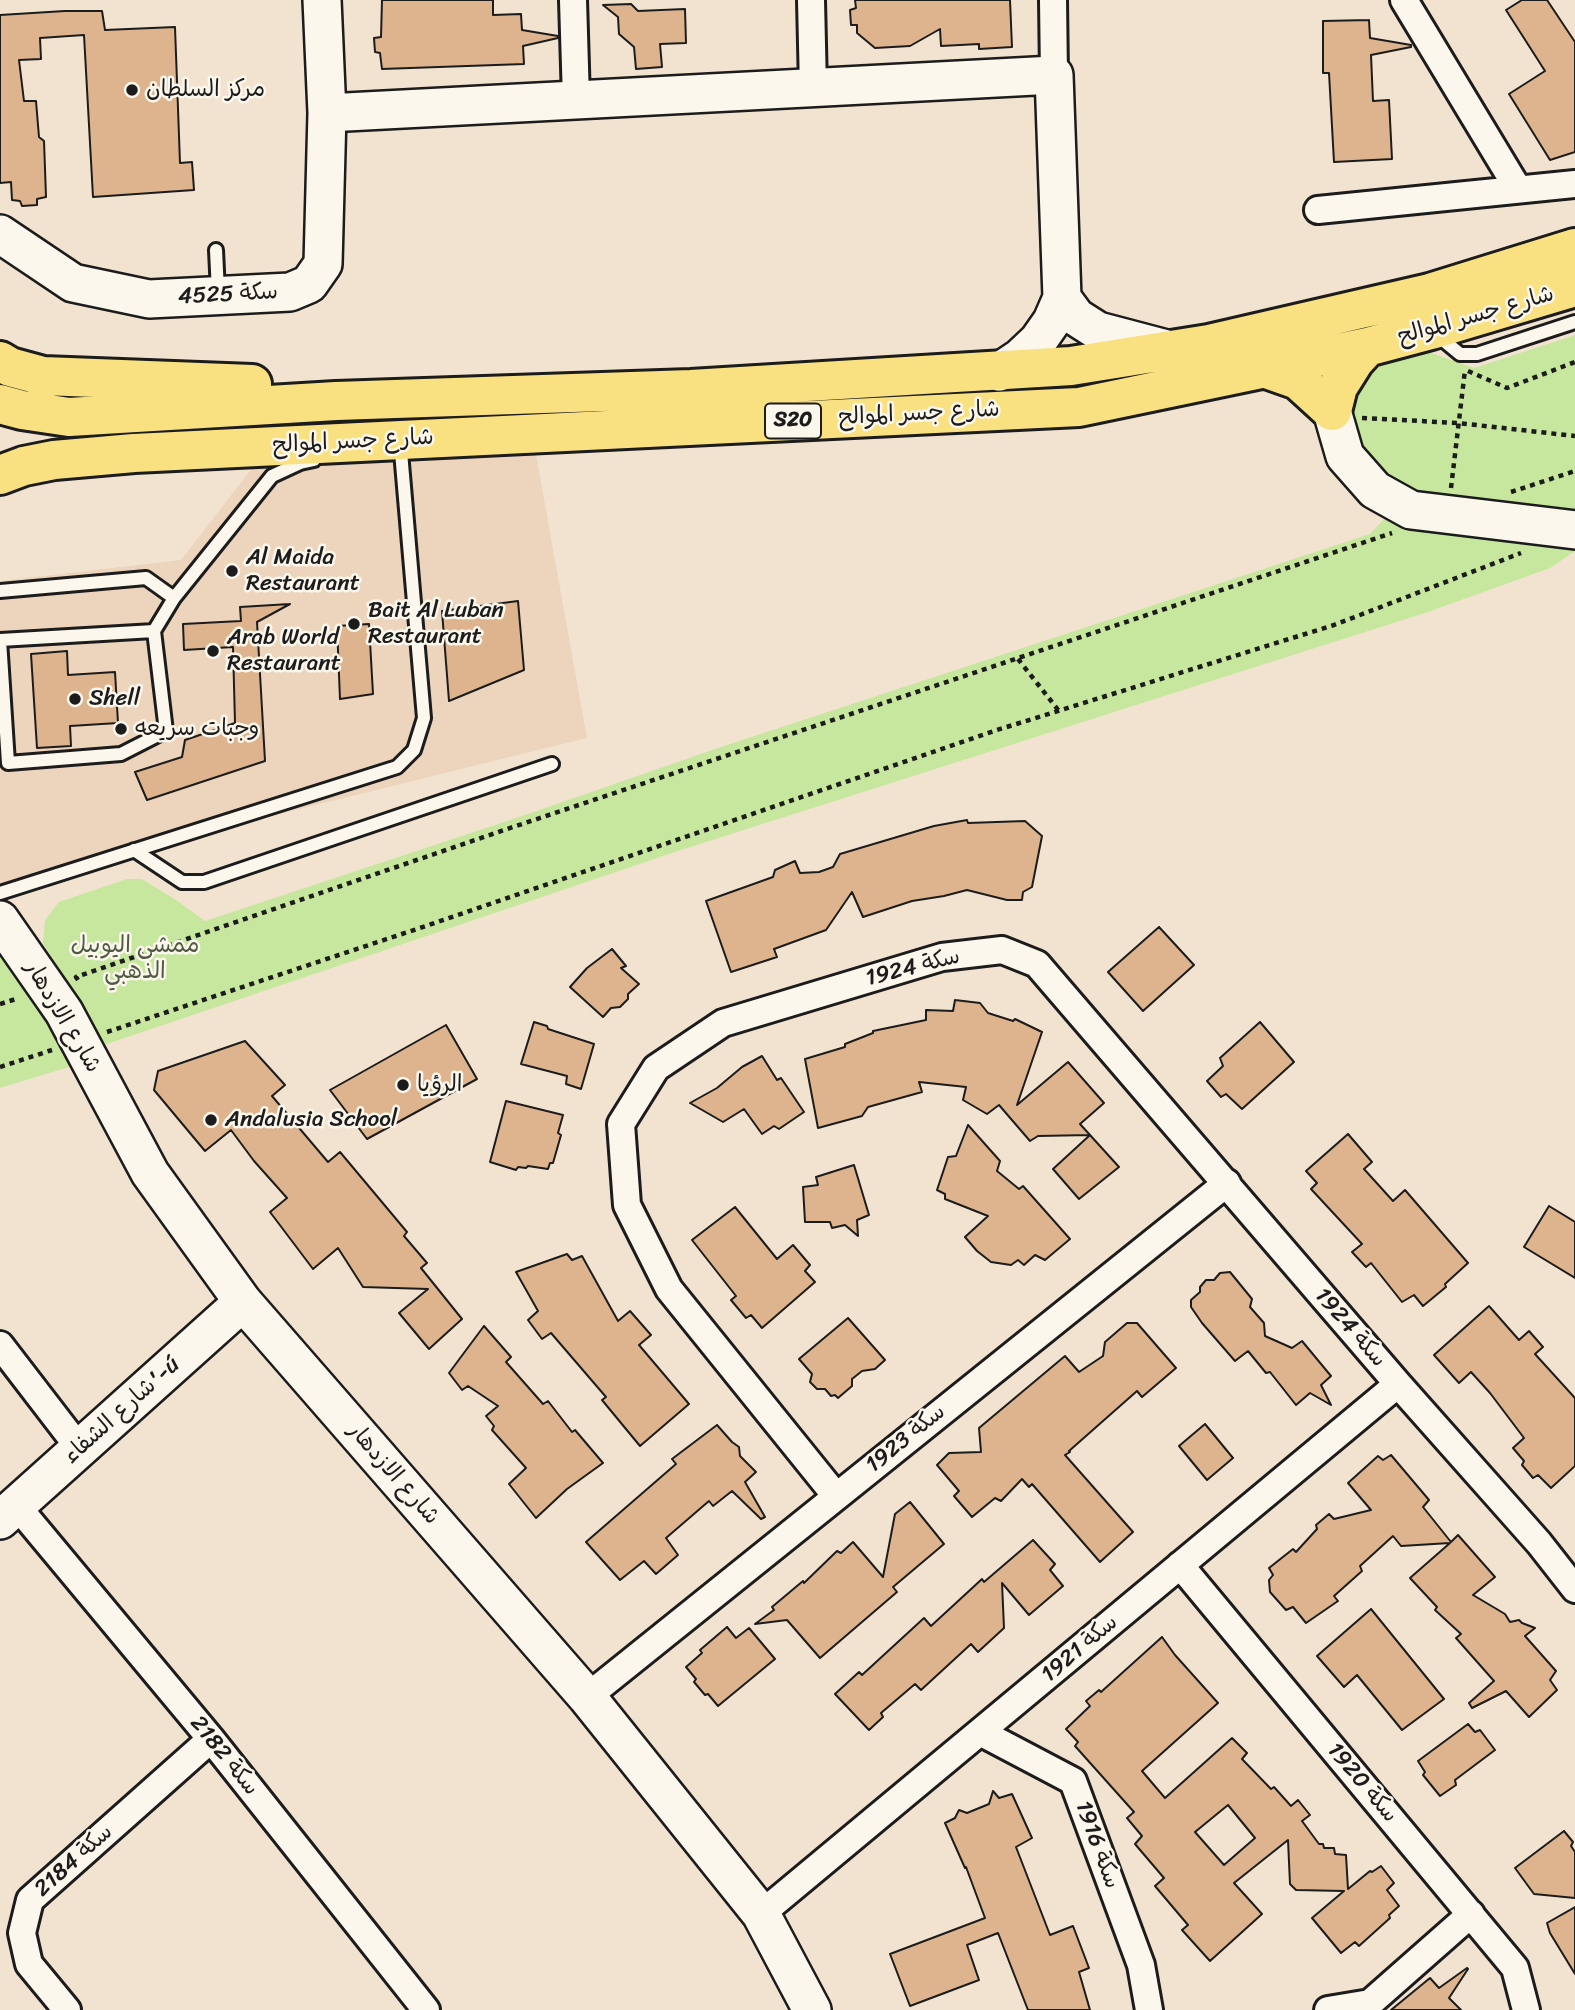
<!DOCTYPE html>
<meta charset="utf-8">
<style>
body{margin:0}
canvas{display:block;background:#f2e3d0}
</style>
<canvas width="1575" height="2010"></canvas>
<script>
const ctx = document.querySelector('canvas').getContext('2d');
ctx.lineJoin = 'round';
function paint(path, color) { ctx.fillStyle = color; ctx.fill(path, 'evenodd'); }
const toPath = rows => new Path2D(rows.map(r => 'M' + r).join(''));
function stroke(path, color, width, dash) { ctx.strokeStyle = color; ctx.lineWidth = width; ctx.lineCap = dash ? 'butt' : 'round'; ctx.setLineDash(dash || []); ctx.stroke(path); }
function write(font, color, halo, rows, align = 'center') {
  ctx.font = font + ' Sriracha,"Playpen Sans Arabic",sans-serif'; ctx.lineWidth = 5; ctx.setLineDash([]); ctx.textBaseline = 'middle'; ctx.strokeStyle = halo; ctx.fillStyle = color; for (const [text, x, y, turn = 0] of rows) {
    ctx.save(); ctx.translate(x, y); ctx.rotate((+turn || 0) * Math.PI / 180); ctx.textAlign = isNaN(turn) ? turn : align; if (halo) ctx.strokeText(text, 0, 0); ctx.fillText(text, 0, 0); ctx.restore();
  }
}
paint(toPath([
 [535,449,587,738,0,883,0,581,181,560,256,463]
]), '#ecd5bc');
paint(toPath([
 [1575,335,1575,516,1383,488,1346,439,1356,373,1426,351,1474,368],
 [1384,519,1575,540,1575,551,1550,568,1428,612,681,850,104,1045,43,943,45,920,59,902,127,879,142,879,176,900,205,921,522,816,718,748,1370,534],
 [0,941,82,1063,0,1088]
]), '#c7e79f');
const building = toPath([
 [382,0,493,0,493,15,521,14,522,30,558,36,558,38,523,46,524,64,382,69,380,53,375,52,374,38,381,37,382,0],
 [855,0,1010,0,1012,47,979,49,979,44,941,46,940,29,910,46,875,48,857,33,857,25,851,25,850,10,856,8,855,0],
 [1522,0,1547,0,1575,42,1575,152,1550,160,1509,94,1545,71,1506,10,1522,0],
 [631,4,638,11,685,9,686,43,660,44,662,67,636,69,634,47,619,34,618,17,603,5,631,4],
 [65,11,102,11,105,30,175,27,180,163,192,162,194,190,93,197,84,35,40,38,41,59,19,60,24,101,36,101,39,137,44,141,46,197,37,199,37,205,22,206,20,201,12,200,11,182,0,183,0,15,65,11],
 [1369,20,1370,38,1411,45,1411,47,1371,55,1373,101,1389,100,1392,159,1334,162,1329,73,1323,73,1323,21,1369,20],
 [518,601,524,670,449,701,442,611,518,601],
 [290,604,257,622,265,761,147,800,135,772,182,757,185,740,235,723,233,647,184,650,183,624,241,621,240,607,290,604],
 [369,624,373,694,340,699,337,626,369,624],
 [67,651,68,675,115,672,118,723,70,726,71,746,37,748,31,654,67,651],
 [967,820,968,823,1025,821,1042,836,1032,887,1023,892,1022,900,1007,900,967,890,944,896,912,901,863,917,852,892,826,930,774,949,777,957,731,972,706,901,773,877,775,870,795,861,800,873,819,872,833,867,840,854,934,826,967,820],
 [1159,927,1194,965,1143,1011,1108,972,1159,927],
 [612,949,626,966,621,968,639,984,628,994,628,999,620,1007,611,1008,603,1017,570,987,587,968,612,949],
 [955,1000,980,1003,988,1013,1013,1021,1015,1019,1042,1032,1017,1105,1068,1062,1104,1103,1080,1124,1119,1167,1079,1199,1053,1169,1090,1135,1038,1136,1030,1141,999,1105,987,1114,963,1100,966,1087,919,1082,922,1092,868,1107,862,1116,818,1128,805,1059,845,1047,845,1044,873,1033,873,1031,926,1020,926,1010,953,1011,955,1000],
 [534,1022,547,1026,548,1029,594,1044,581,1089,566,1084,567,1076,521,1064,534,1022],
 [1260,1022,1294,1062,1242,1109,1226,1094,1221,1097,1207,1081,1223,1066,1220,1058,1260,1022],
 [446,1025,477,1079,367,1139,330,1090,446,1025],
 [245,1041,285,1085,272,1096,328,1162,340,1152,407,1232,404,1236,427,1263,421,1268,462,1319,429,1349,399,1313,428,1289,363,1287,338,1248,313,1269,270,1212,287,1198,254,1161,231,1130,205,1151,154,1090,158,1071,245,1041],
 [762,1056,777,1080,781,1078,804,1112,779,1129,774,1126,762,1134,744,1109,723,1122,690,1103,717,1088,742,1067,762,1056],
 [506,1101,563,1115,558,1133,561,1135,553,1163,550,1163,548,1169,528,1166,526,1168,518,1167,516,1170,490,1162,506,1101],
 [968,1125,1000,1161,997,1171,1019,1189,1023,1186,1070,1239,1045,1260,1035,1255,1024,1265,1018,1260,1011,1265,991,1262,977,1251,965,1237,988,1216,945,1199,945,1194,937,1190,948,1157,956,1156,968,1125],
 [1348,1134,1372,1162,1364,1169,1393,1201,1405,1190,1468,1263,1445,1284,1446,1287,1423,1306,1414,1295,1402,1302,1371,1263,1366,1267,1352,1252,1362,1244,1311,1189,1317,1183,1306,1171,1348,1134],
 [854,1165,869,1215,857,1220,858,1236,845,1225,832,1228,830,1222,805,1222,803,1187,818,1185,816,1177,854,1165],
 [1549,1206,1575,1222,1575,1278,1524,1247,1549,1206],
 [735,1207,777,1259,793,1245,810,1265,805,1271,815,1282,762,1328,751,1315,746,1318,731,1300,736,1296,692,1240,735,1207],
 [567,1254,572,1260,582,1256,618,1321,630,1311,651,1335,639,1345,689,1404,640,1446,602,1400,606,1397,551,1333,542,1339,528,1320,538,1311,516,1272,567,1254],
 [1230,1272,1252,1299,1250,1307,1264,1323,1265,1336,1292,1348,1302,1341,1331,1376,1321,1385,1331,1405,1310,1393,1296,1405,1270,1372,1266,1373,1248,1351,1235,1361,1202,1323,1191,1307,1191,1300,1200,1292,1200,1287,1206,1280,1214,1280,1220,1273,1230,1272],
 [1489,1306,1519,1340,1529,1331,1543,1347,1535,1354,1575,1398,1575,1466,1551,1488,1538,1475,1533,1478,1522,1465,1524,1461,1513,1448,1524,1438,1490,1393,1471,1372,1459,1383,1434,1355,1489,1306],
 [848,1318,885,1360,875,1369,862,1371,852,1379,852,1386,838,1398,835,1395,831,1396,825,1389,817,1389,810,1382,812,1374,799,1359,848,1318],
 [1127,1323,1137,1323,1176,1368,1142,1397,1137,1391,1069,1451,1070,1452,1065,1455,1133,1532,1100,1562,1032,1484,1029,1487,1022,1479,1001,1501,995,1498,972,1517,954,1496,959,1491,937,1465,949,1453,981,1452,979,1428,1065,1356,1079,1372,1103,1356,1105,1342,1127,1323],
 [484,1326,511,1357,506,1362,543,1404,548,1401,572,1432,575,1430,603,1463,567,1489,536,1518,509,1484,526,1468,492,1430,494,1426,486,1416,498,1406,468,1386,462,1390,449,1373,484,1326],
 [1205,1424,1233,1458,1207,1480,1179,1446,1205,1424],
 [717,1425,732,1442,739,1447,740,1456,756,1472,745,1482,765,1517,761,1519,732,1491,713,1506,709,1501,666,1538,678,1555,656,1574,644,1561,620,1580,586,1542,676,1464,672,1459,717,1425],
 [1391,1455,1429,1500,1423,1507,1451,1542,1458,1535,1495,1577,1473,1595,1505,1614,1510,1622,1519,1620,1522,1623,1535,1628,1525,1636,1556,1671,1550,1680,1557,1690,1529,1717,1506,1691,1472,1708,1469,1703,1494,1681,1456,1638,1461,1634,1435,1610,1437,1607,1410,1578,1450,1543,1401,1546,1393,1536,1360,1566,1362,1571,1334,1596,1338,1601,1306,1623,1293,1607,1286,1610,1270,1592,1269,1580,1273,1575,1269,1568,1293,1549,1296,1552,1317,1529,1316,1525,1329,1514,1334,1519,1371,1510,1348,1483,1378,1456,1383,1460,1391,1455],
 [910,1502,944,1544,893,1587,897,1592,820,1658,787,1620,755,1624,774,1610,772,1607,803,1581,804,1583,837,1551,841,1553,853,1542,883,1577,895,1514,910,1502],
 [1033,1540,1055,1564,1050,1570,1063,1586,1029,1615,1002,1583,1004,1628,978,1652,971,1644,921,1690,915,1684,881,1713,883,1717,869,1730,835,1694,859,1672,862,1675,924,1618,931,1626,982,1579,984,1582,1033,1540],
 [1371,1609,1444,1699,1402,1730,1357,1675,1344,1687,1317,1656,1371,1609],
 [727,1627,736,1638,749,1628,775,1659,718,1706,708,1694,705,1695,694,1682,696,1679,686,1667,702,1653,700,1650,727,1627],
 [1162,1637,1175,1655,1218,1703,1142,1771,1165,1798,1232,1738,1247,1753,1242,1759,1271,1789,1274,1787,1291,1806,1298,1800,1310,1815,1302,1821,1319,1844,1323,1844,1324,1848,1334,1848,1335,1854,1346,1855,1348,1889,1370,1871,1372,1872,1381,1866,1394,1883,1387,1890,1399,1906,1389,1915,1390,1918,1359,1946,1355,1942,1341,1953,1312,1918,1344,1891,1296,1890,1290,1884,1288,1840,1234,1883,1262,1914,1210,1961,1182,1930,1188,1925,1155,1886,1164,1878,1135,1844,1142,1836,1127,1818,1134,1812,1075,1746,1078,1742,1066,1729,1090,1706,1086,1701,1099,1690,1101,1692,1162,1637],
 [1228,1805,1255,1838,1224,1865,1195,1832,1228,1805],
 [1468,1724,1475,1732,1480,1730,1495,1750,1455,1780,1456,1785,1440,1796,1423,1775,1425,1772,1418,1761,1468,1724],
 [993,1791,999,1798,1012,1794,1032,1838,1016,1847,1050,1935,1073,1926,1089,1968,1079,1972,1090,2010,1028,2010,998,1933,967,1945,979,1980,910,2006,890,1954,985,1918,966,1867,965,1868,945,1823,955,1818,959,1810,967,1813,989,1804,993,1791],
 [1564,1831,1573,1842,1571,1846,1575,1852,1575,1898,1534,1894,1515,1868,1564,1831],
 [1575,1907,1575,1974,1550,1933,1547,1923,1575,1907],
 [1467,1968,1468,1969,1449,1998,1461,2010,1391,2010,1430,1978,1439,1988,1467,1968]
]);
paint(building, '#deb48e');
stroke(building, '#1c1c1c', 2);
const lane = toPath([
 [216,250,218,292],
 [1437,335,1460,354,1477,354,1575,322],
 [0,591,146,578,174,598],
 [0,640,154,631,174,598,272,476,300,463,314,460],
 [0,640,8,763,121,754,166,731,154,631],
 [134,850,182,882,204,882,552,764],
 [0,893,397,767,414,750,424,718,401,452]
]);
const street = toPath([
 [573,0,576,100],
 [811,0,813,88],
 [1053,0,1054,75],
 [1404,0,1518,189],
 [1318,210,1575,184],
 [0,1345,80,1449],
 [836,1496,669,1289,627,1205,621,1124,656,1068,723,1023,942,957,1002,950,1037,964,1398,1384,1539,1543,1575,1589],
 [17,1506,211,1739,426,2010],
 [1180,1565,1515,1968,1526,2010],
 [587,1697,1227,1183],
 [980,1732,1073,1781,1141,1965,1149,2010],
 [761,1914,1398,1384],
 [67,2010,29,1964,22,1933,30,1900,211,1739],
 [1328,2010,1370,2003,1471,1914]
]);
const secondary = toPath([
 [327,113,1054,75,1062,298,1052,321,1038,341,1020,358,999,372],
 [0,234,73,283,149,299,290,292,309,284,323,264,327,113,322,0],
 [1062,298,1076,317,1098,331,1170,350],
 [1332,411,1345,456,1375,490,1411,510,1575,530],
 [0,920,64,1012,150,1173,243,1302,587,1697,761,1914,812,2010],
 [0,1520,243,1302]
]);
const primary = toPath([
 [0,361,10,367,43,376,252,384],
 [1264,368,1298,380,1332,411,1338,387,1355,360,1367,347],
 [0,404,22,410,69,417,336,401,691,389,1071,366,1209,344,1430,293,1575,248],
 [0,475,24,466,54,460,134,453,1079,407,1367,347,1431,330,1575,287]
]);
stroke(lane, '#1c1c1c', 18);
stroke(street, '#1c1c1c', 32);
stroke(secondary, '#1c1c1c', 42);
stroke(primary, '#1c1c1c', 44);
stroke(toPath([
 [1468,371,1507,388,1575,362],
 [1362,418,1458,423,1575,436],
 [1451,488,1465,370],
 [1511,492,1575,471],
 [1018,659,1059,711],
 [78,980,76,977,507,829,1392,533],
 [0,1004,19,998],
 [107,1032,417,929,997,730,1334,625,1521,553],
 [0,1067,52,1050]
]), '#1c1c1c', 4.5, [5, 5]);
stroke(lane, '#fbf7ec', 12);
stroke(street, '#fbf7ec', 26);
stroke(secondary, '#fbf7ec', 37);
stroke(primary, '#f9e181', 38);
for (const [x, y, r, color] of [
 [132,90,7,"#1c1c1c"],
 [232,571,7,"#1c1c1c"],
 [354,624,7,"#1c1c1c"],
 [213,651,7,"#1c1c1c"],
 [75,699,7,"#1c1c1c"],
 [121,729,7,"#1c1c1c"],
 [403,1085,7,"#1c1c1c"],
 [211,1120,7,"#1c1c1c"]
]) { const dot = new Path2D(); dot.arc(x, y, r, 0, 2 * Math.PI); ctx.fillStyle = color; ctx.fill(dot); stroke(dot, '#fbf7ec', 2.5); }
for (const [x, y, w] of [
 [793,421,56]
]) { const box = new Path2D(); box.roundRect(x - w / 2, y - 17.5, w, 35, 5); ctx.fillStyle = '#fbf7ec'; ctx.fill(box); stroke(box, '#1c1c1c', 2); }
write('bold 21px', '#1c1c1c', null, [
 ["S20",793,421]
]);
write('23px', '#1c1c1c', '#fbf7ec', [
 ["مركز السلطان",146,90],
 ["Al Maida",246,558],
 ["Restaurant",246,584],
 ["Bait Al Luban",368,611],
 ["Restaurant",368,637],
 ["Arab World",227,638],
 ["Restaurant",227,664],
 ["Shell",89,699],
 ["وجبات سريعه",135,729],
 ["الرؤيا",417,1085],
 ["Andalusia School",225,1120]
], 'left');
write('23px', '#1c1c1c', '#fbf7ec', [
 ["سكة 4525",228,295,-3],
 ["شارع جسر الموالح",1476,316,-16],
 ["شارع جسر الموالح",919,414,-3],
 ["شارع جسر الموالح",353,442,-3],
 ["سكة 1924",913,968,-14],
 ["شارع الازدهار",62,1017,59],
 ["سكة 1924",1350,1328,49],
 ["شارع الشفاء'-ú",122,1411,-42],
 ["سكة 1923",906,1439,-39],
 ["شارع الازدهار",393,1474,49],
 ["سكة 1921",1080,1649,-40],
 ["سكة 2182",224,1756,51],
 ["سكة 1920",1362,1783,50],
 ["سكة 1916",1097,1845,70],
 ["سكة 2184",74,1861,-42]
]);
write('23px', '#4f5943', '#fbf7ec', [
 ["ممشى اليوبيل",135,946],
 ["الذهبي",135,972]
]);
</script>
